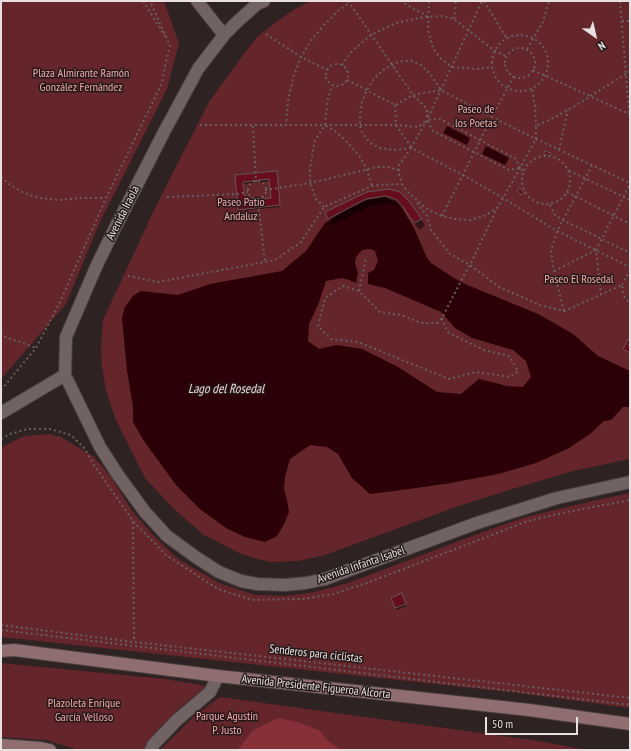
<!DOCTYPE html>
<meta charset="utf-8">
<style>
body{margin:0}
#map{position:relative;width:631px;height:751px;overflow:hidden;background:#2e2222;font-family:"PT Sans Narrow",sans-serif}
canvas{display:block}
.frame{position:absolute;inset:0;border:2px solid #e8e0e0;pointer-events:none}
.north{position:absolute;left:575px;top:16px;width:40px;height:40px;-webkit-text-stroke:3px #241919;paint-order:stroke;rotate:146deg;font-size:11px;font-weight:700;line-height:16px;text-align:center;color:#e8e0e0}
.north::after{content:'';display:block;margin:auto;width:14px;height:18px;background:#e8e0e0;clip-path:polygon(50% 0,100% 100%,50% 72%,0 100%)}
.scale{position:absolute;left:485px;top:717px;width:93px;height:18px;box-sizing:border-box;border:2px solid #e8e0e0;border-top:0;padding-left:5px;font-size:12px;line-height:14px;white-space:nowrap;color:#e8e0e0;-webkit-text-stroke:3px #241919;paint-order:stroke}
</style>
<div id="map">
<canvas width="631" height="751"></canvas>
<div class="frame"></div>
<div class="north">N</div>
<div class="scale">50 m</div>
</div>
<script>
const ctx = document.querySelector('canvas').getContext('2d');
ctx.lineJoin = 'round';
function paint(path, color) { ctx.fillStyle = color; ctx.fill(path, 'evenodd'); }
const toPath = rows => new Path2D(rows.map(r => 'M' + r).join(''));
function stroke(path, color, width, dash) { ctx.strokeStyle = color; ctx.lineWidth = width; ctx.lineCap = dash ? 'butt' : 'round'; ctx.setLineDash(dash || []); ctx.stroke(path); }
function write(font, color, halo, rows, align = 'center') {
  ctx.font = font + ' "PT Sans Narrow",sans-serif'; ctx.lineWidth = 3; ctx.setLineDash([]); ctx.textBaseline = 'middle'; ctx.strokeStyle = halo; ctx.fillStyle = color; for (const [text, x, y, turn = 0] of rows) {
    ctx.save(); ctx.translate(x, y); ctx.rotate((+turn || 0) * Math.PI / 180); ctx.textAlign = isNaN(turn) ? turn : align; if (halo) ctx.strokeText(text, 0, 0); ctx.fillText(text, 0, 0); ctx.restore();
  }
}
paint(toPath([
 [1,1,164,1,179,43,167,89,99,224,66,304,1,379],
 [310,1,630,1,630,459,573,471,509,490,456,507,325,555,299,561,271,562,254,558,239,553,204,535,174,509,145,478,116,420,106,391,102,366,101,348,103,320,154,210,209,102,232,70,256,38,276,22,295,9],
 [48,434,61,437,94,457,110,476,133,512,153,535,177,558,219,583,255,595,282,596,304,594,322,590,348,583,491,529,526,517,592,501,630,493,630,708,519,693,1,637,1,448,24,436],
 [1,663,165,679,207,686,181,707,163,724,149,740,144,750,78,750,46,740,1,737],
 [220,697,539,741,586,750,160,750,193,717]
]), '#64262b');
paint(toPath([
 [278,718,298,722,320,731,328,741,341,750,238,750,252,731]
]), '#883039');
paint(toPath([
 [447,126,470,138,467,145,443,133],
 [486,146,509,158,505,165,482,154],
 [385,197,395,202,402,208,414,228,427,258,431,263,454,278,465,284,538,314,573,334,598,356,630,371,630,407,623,407,611,420,604,421,590,434,569,448,536,463,498,474,445,484,394,491,370,494,352,478,338,454,327,447,310,445,290,459,285,477,284,489,287,500,289,512,284,524,277,536,265,542,245,537,226,528,200,509,176,485,144,441,133,422,133,407,127,371,122,318,125,307,133,296,141,291,178,295,210,284,282,271,306,251,325,223,346,210,367,200],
 [368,249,371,249,375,251,378,261,374,270,368,273,368,284,385,288,441,312,455,328,472,338,513,350,526,361,531,377,523,387,507,386,479,379,461,394,437,392,398,367,362,349,336,345,319,349,308,341,309,324,318,305,326,281,342,278,349,280,356,283,358,273,355,263,356,257,362,250]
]), '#2b0006');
paint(toPath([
 [545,154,550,154,551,156,551,157,546,156],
 [276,172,277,174,280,207,240,211,239,209,236,176],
 [271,181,272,199,245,202,244,184],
 [389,190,421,219,425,226,419,230,409,215,402,207,390,203,370,206,333,225,326,213],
 [402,597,406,606,397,610,396,608]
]), '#0007');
const building = toPath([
 [544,151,551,153,550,156,544,154,544,151],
 [277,171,280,205,238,210,235,175,277,171],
 [269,179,271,198,245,201,243,182,269,179],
 [520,188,524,193,521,195,517,190,520,188],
 [389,189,400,192,409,201,422,219,414,223,403,207,397,200,386,196,366,199,328,219,325,212,367,192,389,189],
 [628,340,630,341,630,353,623,349,628,340],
 [402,593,406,604,395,608,391,598,402,593]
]);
paint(building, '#660d1e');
stroke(building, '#635656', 1);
const street = toPath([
 [197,1,224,35],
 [264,1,257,4,238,21,224,35,198,69,164,132,114,230,96,267,66,337,65,375,100,447,118,475,145,512,167,536,197,558,219,572,241,581,257,584,284,585,306,583,325,579,477,523,557,498,630,482],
 [1,413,65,375],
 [151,750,153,745,177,720,210,692,218,676]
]);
const secondary = toPath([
 [1,651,14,650,218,676,529,710,630,724],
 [1,745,41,748,50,750]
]);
stroke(street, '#483e3f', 14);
stroke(secondary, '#483e3f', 14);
stroke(toPath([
 [143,1,165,36],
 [348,1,413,95,427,109,427,119],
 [400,1,427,16],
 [429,1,428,30,433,48,441,59,452,67,479,69,492,67],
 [484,1,507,39],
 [620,1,629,114],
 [454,19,456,1],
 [622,21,630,21],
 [266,34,301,57,327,70],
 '492 63a28 28 0 1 1 56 0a28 28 0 1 1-56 0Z',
 '505 63a15 15 0 1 1 30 0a15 15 0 1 1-30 0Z',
 [527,49,543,22,549,1],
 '326 75a11 11 0 1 1 22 0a11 11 0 1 1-22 0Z',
 [342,65,353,50,371,35,396,23,424,17,443,16,454,19,495,51,506,56],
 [533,70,629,114],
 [630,71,578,104,555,117,536,126,536,139,520,168,503,198,497,208,484,216,471,220,455,219,442,216,427,209,407,191,402,184,399,174,399,165,411,148,415,150,463,175,503,198,557,231,630,267],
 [347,80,395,105],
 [532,90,535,106,536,126],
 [395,105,396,125,411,147],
 [396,105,413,95,441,90],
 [200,125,396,125,418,127,427,120],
 [253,126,256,182],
 [286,126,288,101,293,78,301,57,312,39,324,25,338,11,349,3],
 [326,126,335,131,347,142,360,157,367,170,372,186],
 [411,148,395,150,380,148,372,144,366,138,362,132,360,125,360,116,362,102,367,90,373,80,383,70,398,62,404,61,412,61,421,65,431,75,441,90,492,117,536,139,630,183],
 [411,148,427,120,482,1],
 [559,150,568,110],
 '522 180a24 24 0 1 1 48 0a24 24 0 1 1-48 0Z',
 [520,168,516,159,440,119,427,120,433,131,509,170,520,168,523,171],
 [569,171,576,174,630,200],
 [1,177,9,184,22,192,39,198,59,200,79,198,105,198],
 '248 190a9 9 0 1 1 18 0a9 9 0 1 1-18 0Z',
 [265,190,310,183,377,167,388,167,399,170],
 [567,192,630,224],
 [167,197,237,194,248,192],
 [257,199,258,203,265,261],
 [417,203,427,216,431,230,450,254,470,265,499,287,540,305,564,311,622,285,624,296,630,304],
 [550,205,551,208,555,215,563,220,630,253],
 [324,207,316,199,310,183,310,168,315,140,325,125,327,103,332,85],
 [442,216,492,117,514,76],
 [554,271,596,250],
 [128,276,158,282,275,260,301,242,324,207,372,186,378,185,402,184],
 [622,285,630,270],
 [359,291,366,258],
 [601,295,596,250,630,184],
 [564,311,554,272,551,251,557,231,592,166],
 [442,318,447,331,449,333,484,350,509,356,518,371,510,377,476,372,449,379,358,342,331,339,318,326,325,298,343,286,359,291,380,312,401,315,421,323,437,323,442,318,462,279,470,265,497,208],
 [1,333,3,336,36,348],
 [630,344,628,347,630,348],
 [1,390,36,348,60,302,106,198,162,83,166,61,170,46,150,1],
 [1,439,10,434,28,429,50,429,71,435,85,449,94,465,133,521,166,555,218,589,252,600,303,599,333,594,367,583,528,521,562,513,630,500],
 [133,522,134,642],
 [1,625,134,642,630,698],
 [1,630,630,705]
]), '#695f5f', 2, [2, 3]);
stroke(street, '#716363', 12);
stroke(secondary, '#906e6f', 12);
write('12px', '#f6a9ab', '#241919', [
 ["Plaza Almirante Ramón",81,74],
 ["González Fernández",81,88],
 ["Paseo de",476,110],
 ["los Poetas",476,124],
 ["Paseo Patio",241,203],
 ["Andaluz",241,217],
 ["Paseo El Rosedal",579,280],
 ["Plazoleta Enrique",84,704],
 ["García Velloso",84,718],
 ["Parque Agustin",227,717],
 ["P. Justo",227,731]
]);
write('12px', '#e8e0e0', '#241919', [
 ["Avenida Iraola",123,213,-63],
 ["Avenida Infanta Isabel",361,565,-19],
 ["Senderos para ciclistas",316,654,6],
 ["Avenida Presidente Figueroa Alcorta",316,687,6]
]);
write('italic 13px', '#efd4d4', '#241919', [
 ["Lago del Rosedal",226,389]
]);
</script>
